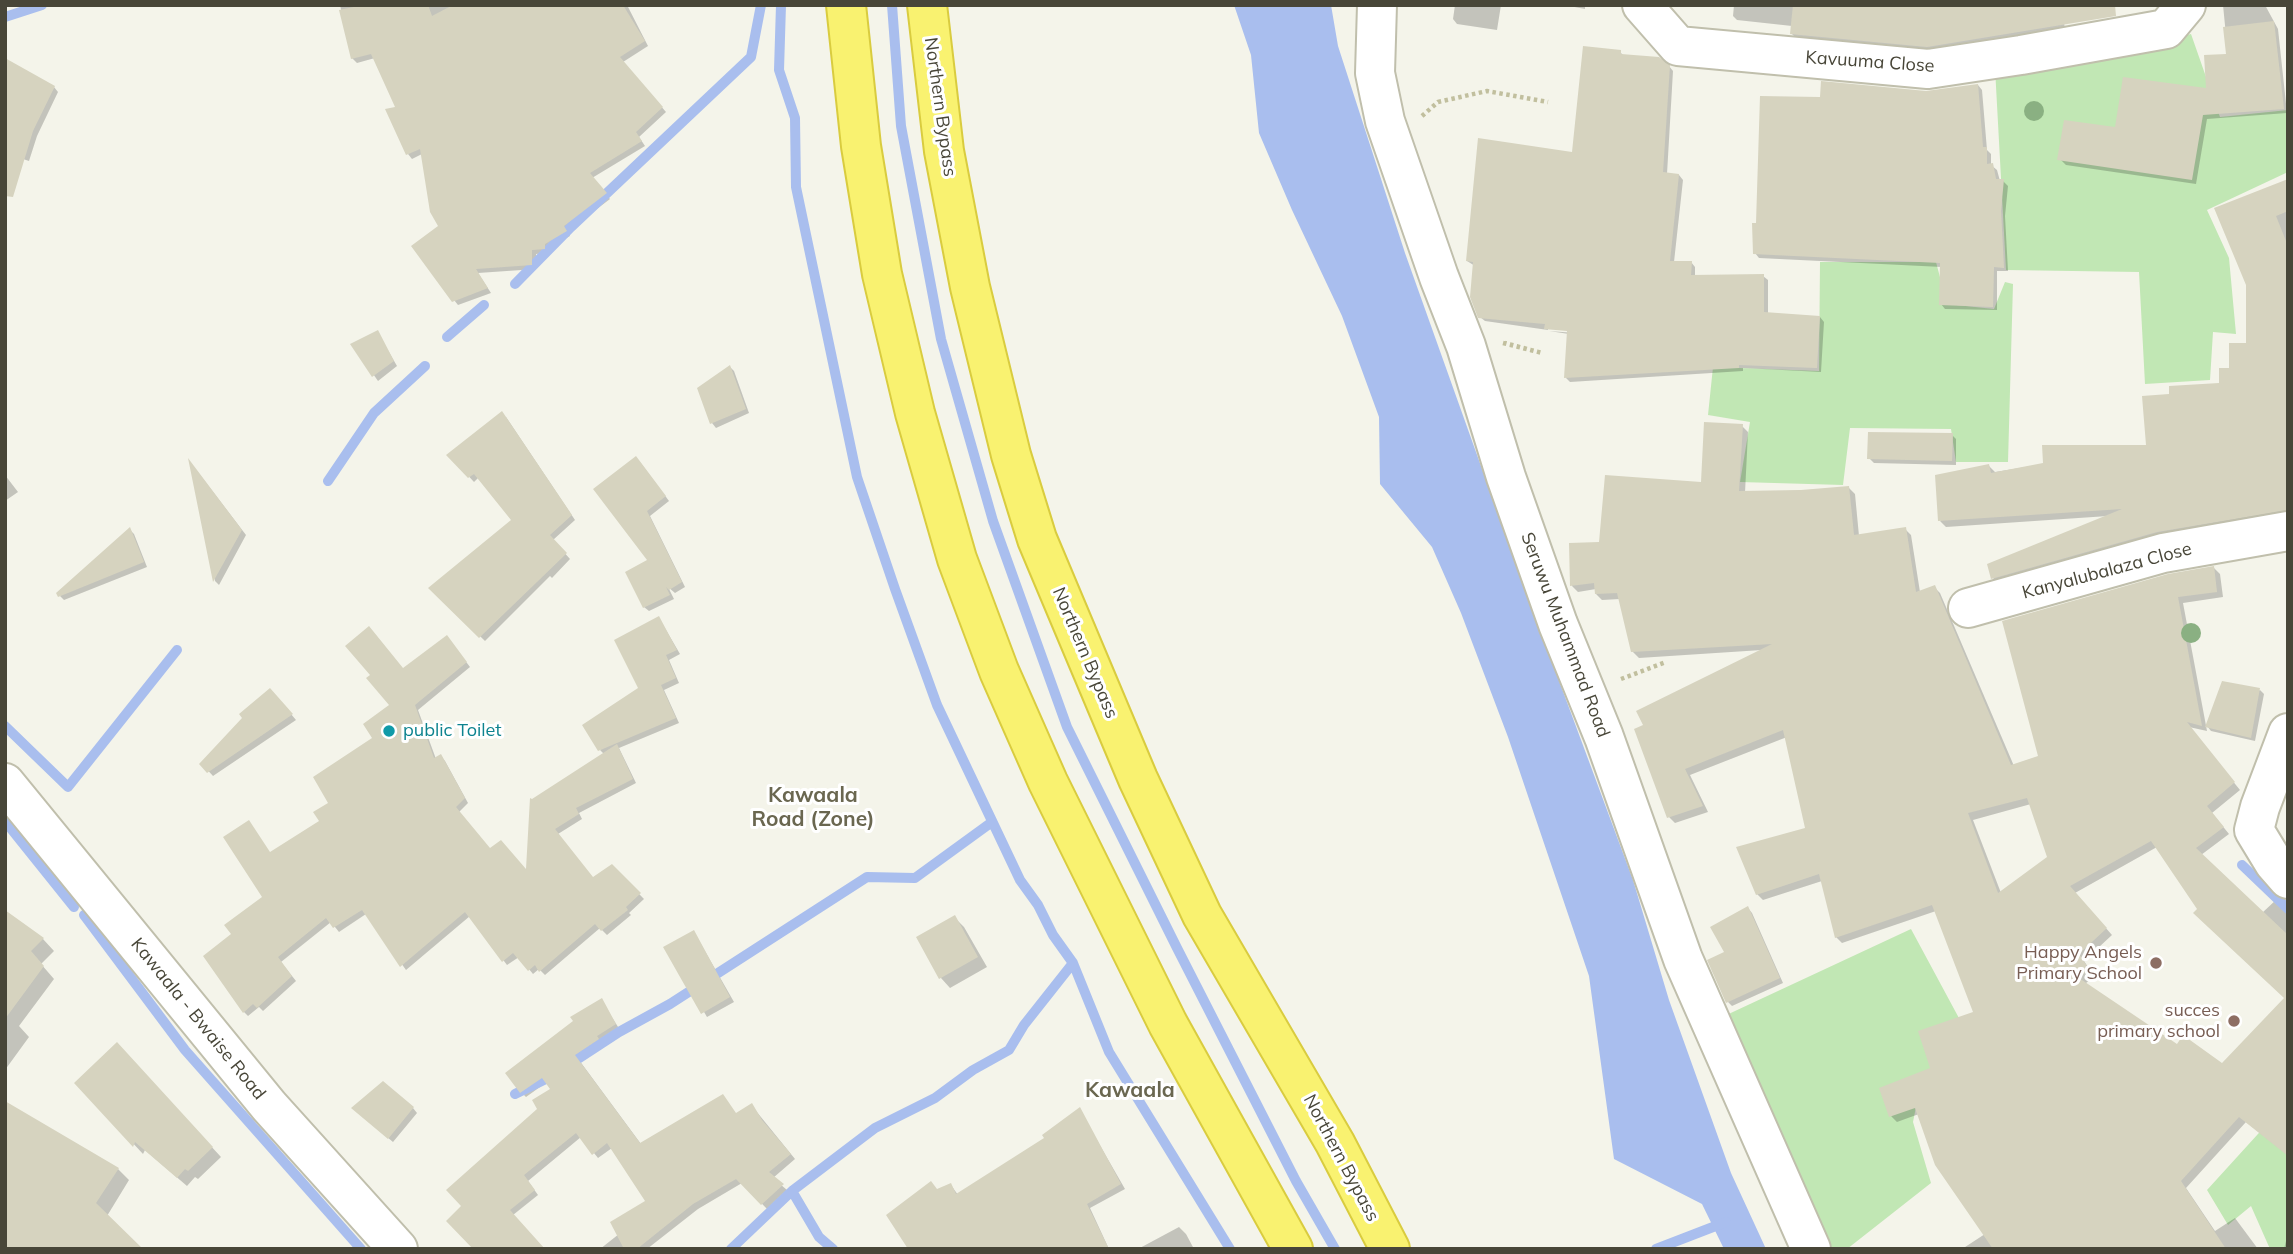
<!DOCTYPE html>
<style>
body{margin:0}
#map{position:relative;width:2293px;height:1254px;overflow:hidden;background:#f4f4ea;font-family:Mulish,sans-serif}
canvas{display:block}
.frame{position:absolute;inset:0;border:7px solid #484638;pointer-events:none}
</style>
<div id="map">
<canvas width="2293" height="1254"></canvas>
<div class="frame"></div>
</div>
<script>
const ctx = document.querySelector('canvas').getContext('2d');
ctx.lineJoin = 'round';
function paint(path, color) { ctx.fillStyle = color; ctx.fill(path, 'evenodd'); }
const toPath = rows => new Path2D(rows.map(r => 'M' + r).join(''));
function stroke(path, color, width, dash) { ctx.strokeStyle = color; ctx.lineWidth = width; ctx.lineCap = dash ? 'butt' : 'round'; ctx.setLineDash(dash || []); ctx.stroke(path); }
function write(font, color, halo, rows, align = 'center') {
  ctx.font = font + ' Mulish,sans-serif'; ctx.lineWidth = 6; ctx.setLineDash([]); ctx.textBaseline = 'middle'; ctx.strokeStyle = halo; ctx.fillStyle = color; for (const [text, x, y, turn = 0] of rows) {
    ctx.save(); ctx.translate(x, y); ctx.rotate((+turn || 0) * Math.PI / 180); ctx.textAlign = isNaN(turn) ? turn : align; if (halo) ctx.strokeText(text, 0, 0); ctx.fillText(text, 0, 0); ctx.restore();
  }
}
paint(toPath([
 [2191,34,2220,117,2288,110,2288,172,2207,210,2229,258,2236,334,2213,332,2210,380,2145,384,2139,272,2006,270,1995,68,2106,54],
 [1820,262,1936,262,1947,304,1994,309,2005,282,2013,284,2008,462,1956,462,1951,429,1850,428,1843,485,1740,482,1750,422,1708,415,1713,367,1819,371],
 [1911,929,1967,1033,1916,1107,1913,1122,1931,1183,1847,1249,1834,1249,1816,1240,1720,1018],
 [2288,1101,2288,1249,2270,1249,2251,1206,2228,1225,2207,1190]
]), '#c1e7b4');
paint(toPath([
 [1234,5,1331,5,1338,46,1405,253,1522,581,1633,880,1669,1000,1731,1173,1766,1249,1724,1249,1702,1204,1614,1159,1589,976,1508,737,1461,613,1432,547,1380,484,1379,417,1342,316,1292,210,1259,133,1251,55]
]), '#a9beee');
paint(toPath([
 [340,5,627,5,648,46,623,62,666,112,639,137,645,146,592,178,610,199,568,231,570,236,548,248,549,253,536,254,536,269,478,273,491,293,458,305,454,300,440,226,422,154,412,159,408,154,398,108,375,58,357,63,352,58],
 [1455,5,1501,5,1497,30,1457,24,1453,19],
 [1564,5,1585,5,1585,9],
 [1734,5,2062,5,2065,30,1933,51,1796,38,1792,34,1792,26,1737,20,1733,16],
 [2223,5,2265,5,2278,29,2287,113,2207,119,2196,184,2066,165,2061,160,2117,129,2208,90,2228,56],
 [1620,52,1624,56,1669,66,1673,71,1667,174,1679,175,1683,180,1674,262,1691,262,1695,267,1695,276,1763,276,1768,280,1768,314,1820,317,1824,322,1821,372,1743,368,1743,371,1570,382,1566,378,1569,334,1549,331,1576,333,1576,330,1548,327,1548,330,1485,321,1480,317,1475,266,1467,261,1574,154],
 [1978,85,1982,90,1987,150,1991,154,1991,165,1997,170,2000,181,2003,181,2008,186,2005,216,2008,271,1997,271,1997,310,1945,309,1941,304,1942,267,1759,258,1755,253,1758,225,1822,99,1926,93],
 [54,87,58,92,37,136,29,161,5,153],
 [2288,180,2288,516,1999,584,1993,578,2108,516,1946,527,1940,521,1989,466,1995,472,2148,447,2171,396,2221,385,2248,344,2247,285],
 [378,333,397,366,378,381,353,345],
 [730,367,734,371,749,413,716,428,712,423,700,389],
 [506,417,575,520,553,540,570,559,552,578,550,576,485,641,431,588,514,520,479,477,474,482,449,455],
 [1742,426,1748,432,1745,493,1849,488,1855,494,1859,536,1905,529,1911,535,1920,592,1934,587,1940,593,2014,766,2040,757,2004,622,2214,568,2220,574,2223,597,2183,603,2207,731,2189,727,2240,790,2212,813,2229,834,2201,855,2262,913,2277,899,2288,901,2288,1155,2246,1122,2186,1188,2215,1231,2235,1218,2258,1249,1962,1249,1985,1234,1919,1114,1897,1122,1891,1116,1932,1069,1975,1013,1936,911,1842,943,1836,937,1822,881,1763,900,1757,894,1808,829,1787,737,1690,775,1708,812,1675,823,1669,817,1645,725,1762,650,1639,658,1632,651,1620,599,1602,600,1596,594,1596,589,1578,592,1572,586,1570,545,1601,543,1703,484],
 [2031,804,2049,858,2001,893,1973,820],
 [2157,847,2199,909,2286,998,2223,1066,2178,1046,2085,984,2094,976,2084,961,2112,935,2075,893],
 [1952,435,1956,439,1956,465,1874,463,1869,458],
 [640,462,669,501,650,516,685,587,675,593,668,587,674,599,649,611,644,607,649,561],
 [191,463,246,535,219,585,215,581],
 [5,475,18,492,5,501],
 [130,530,134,534,147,567,64,600,60,596],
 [659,618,680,654,669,660,679,683,664,690,679,723,619,748,636,783,579,813,582,819,558,834,593,879,612,866,644,899,629,913,631,915,607,935,600,928,545,975,539,969,533,974,519,957,507,965,470,916,406,970,366,914,339,932,331,922,281,962,296,981,263,1011,259,1007,248,1016,244,1012,233,934,265,897,321,822,331,804,374,739,392,706,404,670,451,642,470,667,418,710,436,759,441,756,445,761,468,803,459,812,490,850,527,873,532,801,605,755,600,750,641,688],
 [2260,690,2264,694,2255,741,2211,731,2207,726],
 [275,695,296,720,213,776,202,764],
 [1748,908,1752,913,1783,983,1732,1006,1728,1002,1726,952],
 [5,912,43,939,54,951,41,964,54,979,19,1026,29,1037,5,1070],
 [954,917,964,927,987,967,950,988,941,978],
 [694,932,734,1002,707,1017,666,948],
 [601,1000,620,1030,600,1041,602,1044,579,1060,641,1144,737,1115,752,1106,795,1159,773,1178,787,1190,767,1209,742,1183,698,1209,647,1249,600,1249,619,1234,647,1201,612,1148,598,1158,581,1137,528,1181,538,1195,513,1215,463,1206,553,1090,547,1082,526,1097,521,1092],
 [126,1054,221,1157,198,1179,195,1177,187,1186,145,1150,143,1154,77,1083],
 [413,1108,417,1113,393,1142,357,1112],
 [1079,1109,1125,1189,1090,1208,1109,1249,984,1249,938,1191,951,1185,958,1195,1047,1139],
 [118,1169,129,1180,107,1216,5,1249],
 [1179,1227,1186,1234,1194,1249,1138,1249],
 [2288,1233,2288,1249,2284,1249]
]), '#0003');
stroke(toPath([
 [781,5,779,70,795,118,796,187,857,477,895,589,937,705,1020,880,1038,905,1053,935,1073,963,1109,1052,1230,1249],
 [892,5,901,126,941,339,993,521,1067,727,1177,948,1296,1181,1335,1249],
 [5,17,42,5],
 [515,284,571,227,751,57,761,5],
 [447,337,484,305],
 [328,481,374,413,425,366],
 [5,726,68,787,177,650],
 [5,821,74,907],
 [2242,865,2288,909],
 [84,915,185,1050,361,1249],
 [567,1066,619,1032,670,1004,867,877,915,878,992,822],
 [515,1094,554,1075],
 [792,1191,819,1237,833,1249],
 [731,1249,792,1191,875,1128,935,1098,973,1070,1009,1050,1024,1025,1073,963],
 [1656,1249,1726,1222]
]), '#a9beee', 10);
paint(toPath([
 [364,5,428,5,432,16,453,5,623,5,645,41,620,57,663,107,636,132,642,141,590,173,607,193,564,226,567,231,545,244,545,249,532,250,532,265,476,269,488,288,452,302,411,246,438,226,430,212,420,149,406,155,385,109,395,107,371,54,351,59,339,10],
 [1793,5,2115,5,2116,16,1927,47,1790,34],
 [2274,21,2284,109,2203,115,2192,180,2057,160,2064,120,2115,127,2123,77,2206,88,2204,55,2226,54,2223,27],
 [1583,46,1621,50,1621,54,1659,57,1670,65,1663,172,1679,174,1670,261,1692,261,1691,275,1764,274,1764,312,1820,316,1817,368,1739,365,1739,368,1564,378,1567,331,1544,329,1545,324,1478,318,1470,297,1473,262,1466,261,1478,138,1572,152],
 [5,58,55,86,33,131,13,197,5,196],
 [1821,81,1926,91,1978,84,1983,147,1987,147,1987,164,1993,163,1996,179,2004,179,2001,211,2004,268,1994,267,1993,307,1939,305,1940,263,1753,254,1752,223,1756,223,1760,96,1820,97],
 [2288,179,2288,211,2276,216,2288,246,2288,510,2157,532,1991,579,1987,564,2122,509,1938,521,1935,475,1989,464,1991,473,2043,463,2042,445,2146,445,2142,396,2169,394,2169,386,2219,383,2219,368,2229,368,2229,343,2246,343,2246,285,2214,208],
 [378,330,394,361,372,377,350,344],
 [730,365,746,409,710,424,697,388],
 [502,411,572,515,550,535,567,553,479,638,428,588,511,520,474,474,468,478,446,455],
 [1704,422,1743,424,1739,491,1801,490,1849,486,1854,535,1906,527,1916,592,1935,585,2011,765,2038,756,2002,621,2168,574,2214,566,2217,592,2178,597,2202,726,2187,722,2235,782,2207,806,2224,827,2196,848,2288,935,2288,1156,2239,1117,2181,1181,2226,1249,1993,1249,1935,1165,1915,1108,1889,1117,1879,1088,1930,1068,1918,1031,1973,1012,1932,905,1835,938,1819,874,1756,895,1736,847,1805,828,1783,730,1685,769,1703,806,1667,818,1634,729,1643,725,1636,711,1772,644,1631,652,1617,593,1595,594,1594,583,1570,586,1569,543,1599,542,1605,475,1701,482],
 [2027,798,2047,857,1998,893,1968,813],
 [2151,841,2197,909,2193,913,2284,998,2222,1063,2183,1035,2177,1044,2079,978,2089,969,2079,954,2107,928,2070,886],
 [1868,432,1953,433,1952,461,1867,459],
 [636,456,666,496,647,511,682,582,669,590,666,587,670,595,643,608,625,572,647,560,593,489],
 [188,458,242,530,213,582],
 [130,527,144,562,58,597,56,593],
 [659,616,677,650,666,655,676,678,661,685,676,718,598,751,582,725,638,688,614,640],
 [369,626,403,668,447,635,467,662,415,705,434,758,441,754,465,798,456,807,490,848,501,840,526,869,530,798,532,799,617,744,633,779,576,808,579,814,555,829,593,877,612,864,641,893,626,907,628,910,601,931,595,924,539,972,535,965,528,971,513,953,502,962,465,912,400,967,362,910,333,928,326,918,278,957,292,976,257,1008,253,1004,243,1013,203,956,231,934,224,925,262,897,223,837,249,820,270,852,319,821,313,812,328,803,313,777,372,738,363,724,389,705,366,678,370,675,345,646],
 [2222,681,2260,688,2251,738,2205,727],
 [270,688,293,714,207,773,199,764,242,718,239,714],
 [1748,906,1780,978,1726,1003,1707,960,1724,952,1710,927],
 [5,910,44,938,31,951,44,966,5,1019],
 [955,915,978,957,939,979,916,937],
 [694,930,730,997,701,1014,663,947],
 [602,998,616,1024,597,1036,599,1039,575,1055,640,1143,723,1094,736,1113,752,1103,762,1120,791,1154,769,1172,784,1184,761,1205,736,1179,693,1204,637,1249,624,1249,610,1222,645,1201,607,1143,592,1155,576,1133,524,1175,535,1190,510,1210,545,1249,473,1249,446,1221,461,1206,446,1190,537,1109,532,1100,550,1089,542,1078,520,1093,505,1073,573,1021,570,1017],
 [117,1042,213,1147,188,1171,185,1169,177,1178,135,1142,133,1147,74,1083],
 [383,1081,414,1107,388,1139,351,1108],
 [5,1101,119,1168,96,1203,143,1249,5,1249],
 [1080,1107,1121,1184,1087,1204,1109,1249,908,1249,886,1215,931,1181,937,1189,951,1183,956,1194,1044,1138,1042,1135]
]), '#d6d3bf');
const minor = toPath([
 [1377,5,1375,73,1385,121,1439,277,1466,346,1506,477,1558,624,1604,737,1683,959,1811,1249],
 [1642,5,1678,46,1928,69,2021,55,2166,29,2186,5],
 [1968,608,2163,553,2288,531],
 [2288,733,2260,807,2254,830,2274,863,2288,879],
 [5,783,269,1106,398,1249]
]);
const motorway = toPath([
 [846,5,861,146,882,274,915,413,957,559,999,671,1048,782,1168,1024,1293,1249],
 [927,5,944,151,970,287,1011,455,1037,539,1138,779,1202,915,1335,1143,1390,1249]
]);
stroke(minor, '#c0bfac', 42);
stroke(motorway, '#d9cc3f', 42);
stroke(toPath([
 [1422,116,1438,102,1487,91,1548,102],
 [1503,343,1542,353,1505,343],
 [1621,679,1666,662]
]), '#c1bf9e', 4.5, [3.5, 3.5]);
stroke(minor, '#fff', 38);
stroke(motorway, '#f9f270', 38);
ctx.fillStyle = '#8ab082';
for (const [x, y] of [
 [2034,111],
 [2191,633]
]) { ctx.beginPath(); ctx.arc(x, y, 10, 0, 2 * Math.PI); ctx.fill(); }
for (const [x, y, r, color] of [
 [389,731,7,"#0f9aa8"],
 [2156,963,7,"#8d6e63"],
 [2234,1021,7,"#8d6e63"]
]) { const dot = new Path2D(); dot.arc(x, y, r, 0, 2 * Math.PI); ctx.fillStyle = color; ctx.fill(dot); stroke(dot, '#fff', 2.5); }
write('18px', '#484638', '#fff', [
 ["Kavuuma Close",1870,62,4],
 ["Northern Bypass",940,107,82],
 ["Kanyalubalaza Close",2107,571,-15],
 ["Seruwu Muhammad Road",1565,635,69],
 ["Northern Bypass",1085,653,67],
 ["Kawaala - Bwaise Road",198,1019,51],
 ["Northern Bypass",1341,1158,62]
]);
write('18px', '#0d838f', '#fff', [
 ["public Toilet",403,731]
], 'left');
write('18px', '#785e54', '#fff', [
 ["Happy Angels",2142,953],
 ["Primary School",2142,974],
 ["succes",2220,1011],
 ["primary school",2220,1032]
], 'right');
write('bold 21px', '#6a6750', '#fff', [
 ["Kawaala",813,796],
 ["Road (Zone)",813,820],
 ["Kawaala",1130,1091]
]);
</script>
